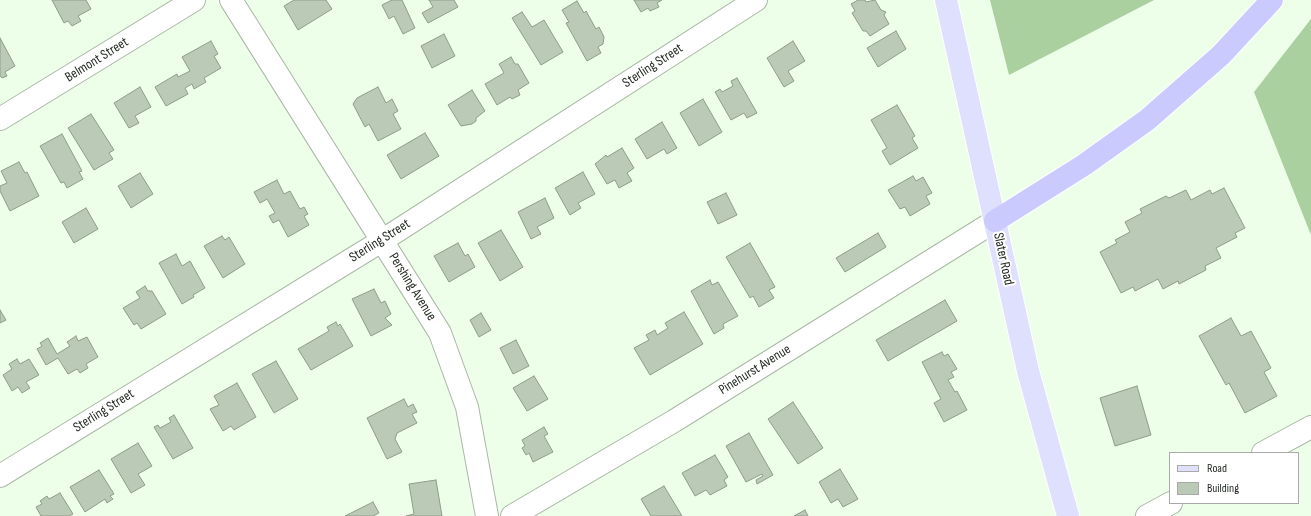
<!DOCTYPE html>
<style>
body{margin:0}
#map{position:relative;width:1311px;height:516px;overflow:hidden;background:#edfee9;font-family:"Sofia Sans Condensed",sans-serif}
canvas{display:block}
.legend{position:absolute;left:1169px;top:452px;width:130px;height:52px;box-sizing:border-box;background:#fff;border:1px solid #a7aaa7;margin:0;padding:5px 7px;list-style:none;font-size:12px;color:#242b23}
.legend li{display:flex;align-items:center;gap:8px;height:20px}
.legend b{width:20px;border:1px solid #a7aaa7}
</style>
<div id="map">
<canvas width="1311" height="516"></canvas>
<ul class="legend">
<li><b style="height:5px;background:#dfdffe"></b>Road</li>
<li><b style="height:11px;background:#bacab6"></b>Building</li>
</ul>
</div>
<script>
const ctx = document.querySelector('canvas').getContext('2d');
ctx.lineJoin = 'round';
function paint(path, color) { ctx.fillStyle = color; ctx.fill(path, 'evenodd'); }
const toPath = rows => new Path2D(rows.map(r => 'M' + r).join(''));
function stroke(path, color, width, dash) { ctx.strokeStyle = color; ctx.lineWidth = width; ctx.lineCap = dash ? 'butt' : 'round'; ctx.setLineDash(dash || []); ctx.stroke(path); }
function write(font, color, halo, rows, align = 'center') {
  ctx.font = font + ' "Sofia Sans Condensed",sans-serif'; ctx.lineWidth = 4; ctx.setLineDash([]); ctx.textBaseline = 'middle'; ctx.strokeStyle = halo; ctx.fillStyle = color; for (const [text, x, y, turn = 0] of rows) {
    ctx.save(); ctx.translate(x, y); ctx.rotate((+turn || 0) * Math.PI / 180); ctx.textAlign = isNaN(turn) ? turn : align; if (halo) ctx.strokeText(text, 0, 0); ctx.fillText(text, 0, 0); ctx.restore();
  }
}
paint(toPath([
 [990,0,1154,0,1009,75],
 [1311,19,1311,235,1254,92]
]), '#aad0a0');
const building = toPath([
 [52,0,86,0,91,9,78,16,81,21,72,26,68,21,64,23,52,0],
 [294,0,326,0,332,9,298,30,284,6,294,0],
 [392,0,402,0,415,28,403,34,394,16,389,19,382,5,392,0],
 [429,0,454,0,458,7,428,23,422,13,433,7,429,0],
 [634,0,662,0,657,3,659,7,650,11,648,8,641,12,634,0],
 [858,0,865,0,866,2,875,0,881,10,886,12,884,15,889,24,870,36,866,31,863,31,852,13,855,11,851,4,858,0],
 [577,1,584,13,586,11,596,29,599,27,604,37,603,44,598,47,601,53,587,61,566,23,569,22,562,10,577,1],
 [522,12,532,27,544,20,563,52,541,65,512,18,522,12],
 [896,31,906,49,878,67,867,48,896,31],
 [444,34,455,56,432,68,421,46,444,34],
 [0,38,15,66,5,72,7,76,2,78,0,76,0,38],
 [211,41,218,54,214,56,221,68,204,78,206,82,194,89,192,84,185,88,188,94,166,106,155,87,177,74,178,77,190,71,182,57,211,41],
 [793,41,805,61,788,71,794,81,784,87,767,58,793,41],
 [511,57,515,64,518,64,529,83,518,90,520,95,512,99,510,97,497,105,485,84,504,73,499,64,511,57],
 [737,78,757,113,747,118,744,113,731,120,715,92,720,89,722,92,733,86,731,81,737,78],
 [140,87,151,107,135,116,139,123,129,128,114,103,140,87],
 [378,87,386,103,392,99,398,111,393,114,401,129,378,141,369,124,365,127,353,104,357,98,378,87],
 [472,90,485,111,476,118,476,121,472,124,461,126,448,105,472,90],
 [703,99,722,132,699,146,680,113,703,99],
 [897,105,915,136,912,138,918,148,890,165,882,151,887,148,871,120,897,105],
 [91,114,114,150,109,153,113,159,94,170,68,128,91,114],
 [662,122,677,148,667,154,664,149,647,159,635,139,662,122],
 [425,133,439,156,401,179,387,155,425,133],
 [62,134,82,171,79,172,83,179,67,188,64,182,61,183,40,146,62,134],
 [622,148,634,168,627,173,632,181,619,188,615,180,607,184,595,164,606,155,607,157,622,148],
 [19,162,25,173,27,172,39,196,10,211,0,191,0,186,7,183,1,171,19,162],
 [583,172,595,194,578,203,581,208,570,215,555,188,583,172],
 [140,173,153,194,131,208,118,186,140,173],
 [913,176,916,181,923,177,932,193,926,196,930,204,910,216,905,207,900,209,888,190,913,176],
 [277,180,284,194,290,191,300,209,304,207,308,214,304,216,309,225,288,237,279,220,273,223,269,216,275,213,267,199,260,203,254,192,277,180],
 [1224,188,1245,228,1235,233,1237,237,1216,248,1221,258,1205,266,1206,270,1179,284,1178,281,1163,289,1158,279,1135,291,1133,287,1121,293,1100,252,1117,243,1115,240,1130,232,1125,222,1142,213,1140,209,1166,196,1169,198,1186,190,1191,200,1210,190,1212,194,1224,188],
 [726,193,737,215,718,224,707,202,726,193],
 [545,198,554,218,537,227,541,234,531,239,518,212,545,198],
 [86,208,98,229,74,243,62,222,86,208],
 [501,230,523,267,500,281,478,243,501,230],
 [878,233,886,247,845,272,836,258,878,233],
 [222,236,225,240,229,237,245,264,223,278,204,246,222,236],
 [458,243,465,256,468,254,475,267,449,282,434,256,458,243],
 [750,243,775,287,769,290,774,298,759,307,753,296,750,298,726,257,750,243],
 [176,254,182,266,190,261,205,288,193,295,194,297,182,304,159,263,176,254],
 [710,280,712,285,718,282,738,316,723,324,724,328,714,334,691,291,710,280],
 [145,286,148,291,152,291,166,314,141,329,137,323,134,325,123,308,140,298,136,292,145,286],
 [374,289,381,303,385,301,391,314,385,318,392,325,371,336,352,299,374,289],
 [945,300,957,321,888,361,876,340,945,300],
 [0,310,6,320,0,323,0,310],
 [684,312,703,344,650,375,634,348,649,340,646,335,655,330,657,335,668,328,665,323,684,312],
 [481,313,491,330,479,337,470,320,481,313],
 [1231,318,1241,336,1251,331,1271,368,1264,372,1277,396,1245,413,1229,383,1226,385,1199,336,1231,318],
 [336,322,338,326,340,324,353,346,311,370,298,349,329,331,327,327,336,322],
 [76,336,78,341,87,337,98,357,86,364,88,368,80,373,77,369,68,374,58,358,46,365,37,349,42,346,40,343,48,338,57,354,70,346,67,342,76,336],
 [516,340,529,366,513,374,500,348,516,340],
 [942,352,944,356,948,354,957,369,951,372,954,377,948,380,955,392,957,391,967,410,944,422,934,403,941,399,922,362,942,352],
 [17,359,20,364,29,359,39,375,26,382,30,388,22,393,18,387,12,391,3,375,12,369,9,364,17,359],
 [276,361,298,399,274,413,252,374,276,361],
 [534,376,548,399,527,411,513,388,534,376],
 [237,383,256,417,234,430,231,426,223,431,210,409,219,405,214,396,237,383],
 [1137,386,1151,435,1115,446,1100,398,1137,386],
 [404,399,408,407,413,404,417,412,412,414,417,423,397,433,395,439,402,452,387,459,367,418,404,399],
 [793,402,823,448,798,464,768,419,793,402],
 [174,415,193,448,173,459,154,427,158,425,160,428,171,422,169,418,174,415],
 [544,427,548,434,544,436,553,452,533,462,529,453,526,455,522,448,525,446,522,440,544,427],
 [749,433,773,475,757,484,756,480,763,476,762,474,746,482,726,446,749,433],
 [138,443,152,466,138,474,145,485,131,493,111,459,138,443],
 [715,455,728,477,724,480,727,486,710,495,706,490,695,496,682,473,715,455],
 [840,469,858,499,843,507,838,499,831,503,819,482,840,469],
 [99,470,114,494,110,496,113,499,107,503,105,499,85,512,70,487,99,470],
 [436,480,442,516,406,516,414,514,409,484,436,480],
 [664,486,682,516,651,516,641,499,664,486],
 [60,493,73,514,69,516,41,516,36,507,42,504,40,501,47,496,49,499,60,493],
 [373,502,379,513,373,516,345,516,373,502],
 [805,510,808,516,794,516,805,510]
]);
paint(building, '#bacab6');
stroke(building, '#8d9d8a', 1);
const minor = toPath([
 [231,0,440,333,467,407,487,516],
 [0,119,194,0],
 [1263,453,1311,427],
 [0,476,383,240,756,0],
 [512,516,674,421,995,221],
 [1147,516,1171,503]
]);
const major = toPath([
 [946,0,1028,371,1068,516]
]);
const highway = toPath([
 [995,221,1084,165,1147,120,1221,55,1272,0]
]);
stroke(minor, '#a9b9a5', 24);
stroke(major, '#fff', 24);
stroke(highway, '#fff', 24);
stroke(minor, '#fff', 22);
stroke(major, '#dfdffe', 22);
stroke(highway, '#cacafe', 22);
write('14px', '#242b23', '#fff', [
 ["Belmont Street",97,60,-32],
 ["Sterling Street",653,66,-33],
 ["Sterling Street",380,241,-32],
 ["Slater Road",1003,259,78],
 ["Pershing Avenue",412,287,58],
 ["Pinehurst Avenue",755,370,-32],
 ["Sterling Street",104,411,-32]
]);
</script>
